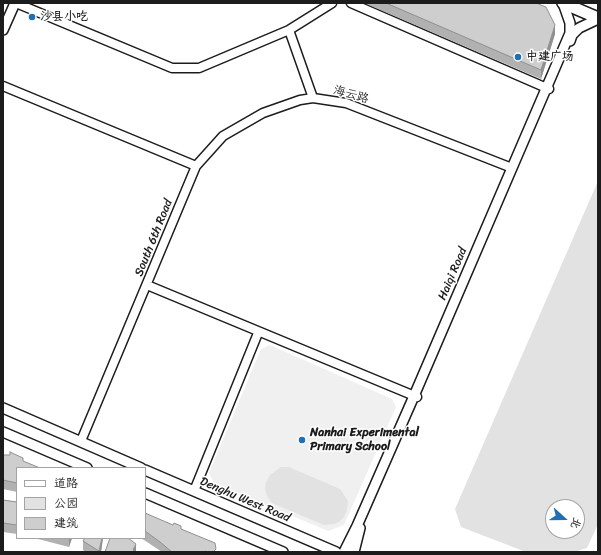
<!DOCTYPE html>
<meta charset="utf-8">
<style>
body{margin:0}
#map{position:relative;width:601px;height:555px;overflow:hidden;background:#fff;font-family:Sriracha,"LXGW WenKai TC",sans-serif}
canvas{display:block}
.frame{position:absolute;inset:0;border:4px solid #1c1c1c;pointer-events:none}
.legend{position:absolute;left:16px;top:467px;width:130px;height:72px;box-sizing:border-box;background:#fff;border:1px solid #a4a4a4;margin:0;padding:5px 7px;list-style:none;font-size:12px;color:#1c1c1c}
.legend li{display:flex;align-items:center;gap:8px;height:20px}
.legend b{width:20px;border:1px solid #a4a4a4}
.north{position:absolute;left:545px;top:499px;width:40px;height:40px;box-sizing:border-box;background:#fff;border:1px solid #a4a4a4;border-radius:50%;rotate:111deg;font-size:11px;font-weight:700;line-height:16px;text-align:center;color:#1c1c1c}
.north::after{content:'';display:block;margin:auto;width:14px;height:18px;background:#1f6fb2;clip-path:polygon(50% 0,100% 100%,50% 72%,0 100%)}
</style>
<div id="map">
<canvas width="601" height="555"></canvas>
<div class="frame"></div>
<ul class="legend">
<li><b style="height:5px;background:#fff"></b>道路</li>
<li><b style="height:11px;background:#e2e2e2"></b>公园</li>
<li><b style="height:11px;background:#cecece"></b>建筑</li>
</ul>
<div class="north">北</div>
</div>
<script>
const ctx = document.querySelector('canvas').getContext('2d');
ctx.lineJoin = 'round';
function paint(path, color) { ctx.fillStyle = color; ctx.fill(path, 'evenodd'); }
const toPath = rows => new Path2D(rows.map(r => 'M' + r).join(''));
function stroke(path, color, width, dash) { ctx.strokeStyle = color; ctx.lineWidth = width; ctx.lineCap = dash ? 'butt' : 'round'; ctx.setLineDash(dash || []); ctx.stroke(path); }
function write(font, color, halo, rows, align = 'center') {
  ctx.font = font + ' Sriracha,"LXGW WenKai TC",sans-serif'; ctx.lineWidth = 3; ctx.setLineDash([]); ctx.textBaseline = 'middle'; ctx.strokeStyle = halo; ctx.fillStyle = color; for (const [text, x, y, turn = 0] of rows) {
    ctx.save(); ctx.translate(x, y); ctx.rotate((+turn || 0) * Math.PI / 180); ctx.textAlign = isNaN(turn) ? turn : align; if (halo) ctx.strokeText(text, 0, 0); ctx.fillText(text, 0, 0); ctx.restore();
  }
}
paint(toPath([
 [270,345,392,399,396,407,344,525,328,531,214,483,209,473,261,349]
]), '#f0f0f0');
paint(toPath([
 [598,181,598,524,587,548,574,552,526,552,461,527,455,509],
 [553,507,577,507,577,531,553,531],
 [281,467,289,467,340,489,348,501,347,510,344,517,339,522,334,524,324,525,272,503,267,496,265,489,266,482,270,475]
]), '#e2e2e2');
const tertiary = toPath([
 [16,3,172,68,199,68,289,30,332,3],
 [351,3,549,89],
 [289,30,313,98],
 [3,86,196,166],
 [147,285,417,397],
 [81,441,196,166,223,136,263,113,300,100,313,98,346,103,512,168],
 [194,491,258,333]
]);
const secondary = toPath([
 [3,30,15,3],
 [570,41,572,35,579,28,598,19],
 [3,408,141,468],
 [3,432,87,468],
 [145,470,336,552],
 [145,493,283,552],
 [344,552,357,526,414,396,570,33,570,23,563,3],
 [354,552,360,528]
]);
const trunk = toPath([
 [563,3,598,18]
]);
stroke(tertiary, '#1c1c1c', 11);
stroke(secondary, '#1c1c1c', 12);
stroke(trunk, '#1c1c1c', 14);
stroke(tertiary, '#fff', 8);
stroke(secondary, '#fff', 9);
stroke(trunk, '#fff', 11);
paint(toPath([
 [364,3,536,3,555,34,541,79],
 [3,455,17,468,17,492,3,489],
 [3,500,17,502,17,534,3,532],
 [145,513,181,530,216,552,162,552,141,538,145,538],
 [34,538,72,538,69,547],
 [103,538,101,552,86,552,83,550,83,541]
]), '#b1b1b1');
paint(toPath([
 [555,25,555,34,541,79,541,70],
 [69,538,72,538,69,547],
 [102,538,103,538,101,552,99,552],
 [136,544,136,552,133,550]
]), '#909090');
const building = toPath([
 [386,3,536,3,546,7,555,25,541,70,386,3],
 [10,452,23,458,23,461,40,468,17,468,17,483,3,480,3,455,10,455,10,452],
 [3,500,17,502,17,525,3,523,3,500],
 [145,513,173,525,174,523,181,526,181,529,215,543,216,549,213,552,208,552,205,551,204,552,172,552,160,542,145,531,145,513],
 [85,538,102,538,99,551,83,541,85,538],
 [110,538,128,538,136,544,133,550,136,552,105,552,110,538]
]);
paint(building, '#cecece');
stroke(building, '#909090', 1);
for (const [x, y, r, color] of [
 [32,17,4,"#1f6fb2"],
 [518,57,4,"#1f6fb2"],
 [302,440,4,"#1f6fb2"]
]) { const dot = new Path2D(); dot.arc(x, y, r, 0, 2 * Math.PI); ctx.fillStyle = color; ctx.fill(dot); stroke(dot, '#fff', 1.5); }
write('bold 12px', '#1c1c1c', '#fff', [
 ["沙县小吃",40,17],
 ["中建广场",526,57],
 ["Nanhai Experimental",310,433],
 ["Primary School",310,447]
], 'left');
write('12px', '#1c1c1c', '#fff', [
 ["海云路",351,95,16],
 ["South 6th Road",154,238,-68],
 ["Haiqi Road",453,274,-67],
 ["Denghu West Road",245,500,23]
]);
</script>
